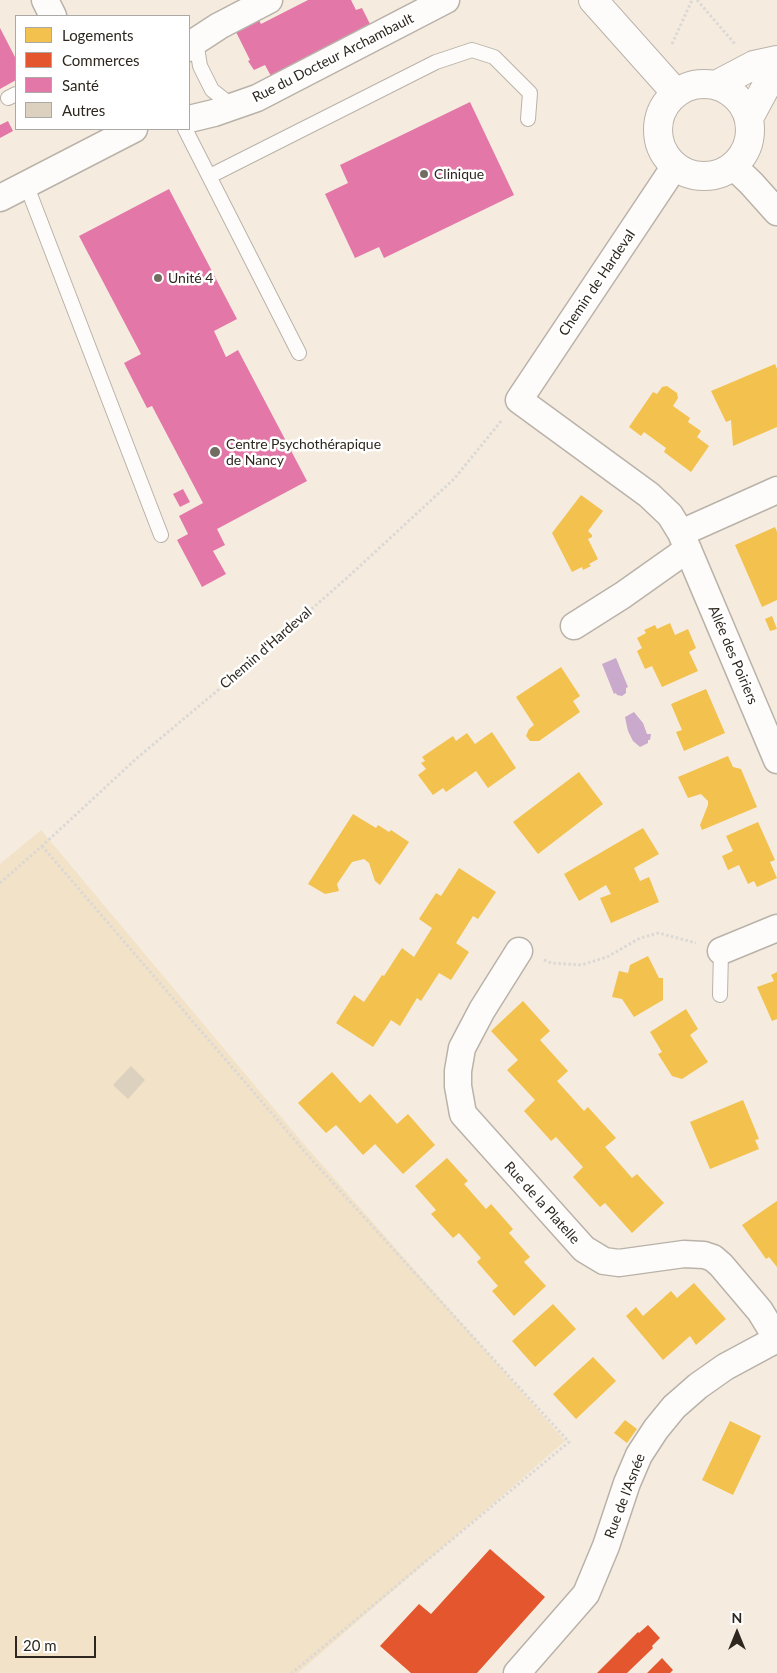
<!DOCTYPE html>
<meta charset="utf-8">
<style>
body{margin:0}
#map{position:relative;width:777px;height:1673px;overflow:hidden;background:#f5ecdf;font-family:Lato,sans-serif}
canvas{display:block}
.legend{position:absolute;left:15px;top:15px;width:175px;height:115px;box-sizing:border-box;background:#fff;border:1px solid #aba9a5;margin:0;padding:6px 9px;list-style:none;font-size:15px;color:#2d271f}
.legend li{display:flex;align-items:center;gap:10px;height:25px}
.legend b{width:25px;border:1px solid #aba9a5}
.north{position:absolute;left:712px;top:1608px;width:50px;height:50px;-webkit-text-stroke:4px #fff;paint-order:stroke;rotate:0deg;font-size:14px;font-weight:700;line-height:20px;text-align:center;color:#2d271f}
.north::after{content:'';display:block;margin:auto;width:18px;height:22px;background:#2d271f;clip-path:polygon(50% 0,100% 100%,50% 72%,0 100%)}
.scale{position:absolute;left:15px;top:1636px;width:81px;height:22px;box-sizing:border-box;border:2px solid #2d271f;border-top:0;padding-left:6px;font-size:15px;line-height:18px;white-space:nowrap;color:#2d271f;-webkit-text-stroke:4px #fff;paint-order:stroke}
</style>
<div id="map">
<canvas width="777" height="1673"></canvas>
<ul class="legend">
<li><b style="height:14px;background:#f2c14e"></b>Logements</li>
<li><b style="height:14px;background:#e4572e"></b>Commerces</li>
<li><b style="height:14px;background:#e377a8"></b>Santé</li>
<li><b style="height:14px;background:#dcd1bf"></b>Autres</li>
</ul>
<div class="north">N</div>
<div class="scale">20 m</div>
</div>
<script>
const ctx = document.querySelector('canvas').getContext('2d');
ctx.lineJoin = 'round';
function paint(path, color) { ctx.fillStyle = color; ctx.fill(path, 'evenodd'); }
const toPath = rows => new Path2D(rows.map(r => 'M' + r).join(''));
function stroke(path, color, width, dash) { ctx.strokeStyle = color; ctx.lineWidth = width; ctx.lineCap = dash ? 'butt' : 'round'; ctx.setLineDash(dash || []); ctx.stroke(path); }
function write(font, color, halo, rows, align = 'center') {
  ctx.font = font + ' Lato,sans-serif'; ctx.lineWidth = 5; ctx.setLineDash([]); ctx.textBaseline = 'middle'; ctx.strokeStyle = halo; ctx.fillStyle = color; for (const [text, x, y, turn = 0] of rows) {
    ctx.save(); ctx.translate(x, y); ctx.rotate((+turn || 0) * Math.PI / 180); ctx.textAlign = isNaN(turn) ? turn : align; if (halo) ctx.strokeText(text, 0, 0); ctx.fillText(text, 0, 0); ctx.restore();
  }
}
paint(toPath([
 [41,830,303,1143,565,1441,298,1673,0,1673,0,864]
]), '#f2e2c7');
paint(toPath([
 [616,658,628,687,626,688,626,693,622,696,617,695,616,693,614,694,602,664],
 [634,712,643,723,647,734,651,734,650,740,648,740,648,743,640,747,633,741,628,731,626,722,625,717]
]), '#c9aacd');
paint(toPath([
 [775,364,777,369,777,427,733,446,731,420,726,422,711,391],
 [667,386,677,393,678,398,673,406,690,418,688,422,701,431,697,437,709,446,691,472,664,452,666,448,644,432,641,436,629,427,653,392,657,394,662,387],
 [581,495,603,511,588,531,592,535,592,537,588,539,598,559,589,564,591,566,583,570,582,567,572,572,552,533],
 [775,527,777,532,777,600,762,607,735,545],
 [772,616,777,629,770,631,765,619],
 [670,623,675,635,688,629,696,648,689,652,698,671,662,687,652,666,645,669,637,651,642,648,637,638,646,633,644,630,655,625,657,629],
 [561,667,580,696,573,701,580,712,539,741,530,741,526,736,529,729,534,725,516,697],
 [706,689,725,733,684,751,676,732,682,730,671,704],
 [492,732,516,768,488,788,476,771,446,792,443,788,433,795,418,775,426,769,421,763,425,761,422,757,453,736,456,741,467,733,475,744],
 [728,756,733,767,741,769,757,807,702,830,700,825,708,805,708,801,701,794,688,798,678,777],
 [579,772,603,804,538,854,513,822],
 [353,814,376,828,378,825,389,832,391,830,409,842,380,885,375,881,369,863,364,859,352,862,337,884,339,891,325,894,308,884],
 [758,822,775,860,770,862,777,878,757,887,754,881,748,884,739,865,728,870,722,856,733,851,726,836],
 [643,828,659,854,634,868,640,881,649,877,659,902,611,923,600,898,611,894,606,885,579,901,564,874],
 [459,868,496,892,478,919,473,916,456,943,469,952,451,980,439,973,421,1001,417,998,400,1026,391,1020,373,1047,336,1023,354,995,364,1002,382,975,384,976,402,948,414,957,432,928,419,919,436,893,441,896],
 [648,956,659,978,663,978,663,1000,634,1017,622,999,612,997,619,971,628,973,630,965],
 [777,972,777,1019,772,1021,757,987,774,981,771,975],
 [523,1001,550,1031,540,1040,568,1071,557,1081,584,1111,588,1107,616,1138,605,1147,632,1178,637,1174,664,1203,632,1233,605,1203,600,1207,573,1177,583,1167,556,1137,551,1141,524,1111,535,1100,507,1070,518,1060,491,1031],
 [686,1009,698,1029,690,1035,708,1062,682,1079,672,1076,658,1054,662,1052,650,1032],
 [332,1072,360,1103,370,1094,397,1124,408,1114,435,1145,403,1174,375,1144,363,1155,336,1125,326,1133,298,1103],
 [743,1100,759,1139,755,1140,759,1149,710,1169,690,1122],
 [447,1158,468,1181,464,1184,486,1209,491,1204,513,1229,509,1233,530,1257,524,1262,546,1286,514,1316,492,1291,498,1286,477,1262,481,1258,459,1233,453,1238,431,1214,436,1210,415,1186],
 [777,1201,777,1267,769,1257,766,1259,742,1225],
 [694,1283,726,1319,696,1345,690,1336,663,1360,626,1316,636,1307,643,1316,671,1291,677,1298],
 [553,1304,576,1329,535,1367,512,1341],
 [593,1357,616,1381,576,1419,553,1394],
 [625,1420,637,1429,627,1443,614,1433],
 [730,1421,761,1436,733,1495,702,1480]
]), '#f2c14e');
paint(toPath([
 [490,1549,545,1597,477,1673,411,1673,380,1646,419,1604,431,1614],
 [648,1625,660,1638,652,1646,653,1648,627,1673,597,1673,638,1632,639,1633],
 [662,1658,673,1670,670,1673,647,1673]
]), '#e4572e');
paint(toPath([
 [308,0,351,0,356,10,362,8,371,26,272,78,265,65,254,70,248,61,250,60,235,30,258,18,261,24],
 [0,28,16,59,16,80,0,89],
 [470,102,514,195,384,258,379,247,355,258,325,194,348,183,340,165],
 [8,121,13,131,0,138,0,125],
 [169,189,237,319,214,331,226,357,238,350,307,481,217,529,225,545,213,551,226,574,202,587,177,540,188,534,179,516,203,503,152,406,147,408,124,363,141,354,79,236],
 [183,489,190,502,180,507,173,494]
]), '#e377a8');
paint(toPath([
 [131,1066,145,1080,128,1099,113,1085]
]), '#dcd1bf');
const service = toPath([
 [196,41,200,66,212,90,226,101,235,106],
 [8,98,16,94],
 [185,129,299,353],
 [210,176,436,62,472,50,494,57,530,93,528,119],
 [26,184,161,535],
 [720,995,721,951]
]);
const minor = toPath([
 [45,0,53,16],
 [189,48,196,41,219,26,269,0],
 [189,119,214,113,257,98,446,0],
 [675,166,519,400,649,495,670,515,681,533,777,760],
 [733,166,751,183,777,212],
 [0,198,134,129],
 [681,533,777,490],
 [574,626,623,595,688,549],
 [519,951,482,1010,462,1048,458,1071,458,1086,463,1114,584,1249,604,1261,619,1263,684,1254,704,1255,713,1258,721,1265,760,1311,777,1339],
 [721,951,777,928],
 [517,1673,586,1594,606,1546,627,1483,639,1455,656,1429,674,1407,698,1386,725,1367,777,1339]
]);
const tertiary = toPath([
 [593,0,676,93],
 '658 130a46 46 0 1 1 92 0a46 46 0 1 1-92 0Z',
 [716,85,754,65,777,60],
 [749,118,777,66]
]);
stroke(service, '#b9b2a9', 16);
stroke(minor, '#b9b2a9', 29);
stroke(tertiary, '#b9b2a9', 30);
stroke(toPath([
 [697,0,735,44],
 [672,44,692,0],
 [42,846,311,1159,569,1442,292,1673],
 [0,883,42,846,137,758,242,670,348,577,454,479,502,420],
 [544,960,551,963,581,965,607,957,640,938,659,933,696,943]
]), '#dbd8d5', 3, [2.5, 2.5]);
stroke(service, '#fefcfa', 14);
stroke(minor, '#fefcfa', 26);
stroke(tertiary, '#fefcfa', 28);
for (const [x, y, r, color] of [
 [424,174,5,"#736c62"],
 [158,278,5,"#736c62"],
 [215,452,6,"#736c62"]
]) { const dot = new Path2D(); dot.arc(x, y, r, 0, 2 * Math.PI); ctx.fillStyle = color; ctx.fill(dot); stroke(dot, '#fff', 2); }
write('14px', '#2d271f', '#fff', [
 ["Rue du Docteur Archambault",333,58,-27],
 ["Chemin de Hardeval",597,283,-56],
 ["Chemin d'Hardeval",266,648,-41],
 ["Allée des Poiriers",733,655,67],
 ["Rue de la Platelle",542,1203,48],
 ["Rue de l'Asnée",625,1496,-69]
]);
write('14px', '#2d271f', '#fff', [
 ["Clinique",434,174],
 ["Unité 4",168,278],
 ["Centre Psychothérapique",226,444],
 ["de Nancy",226,460]
], 'left');
</script>
